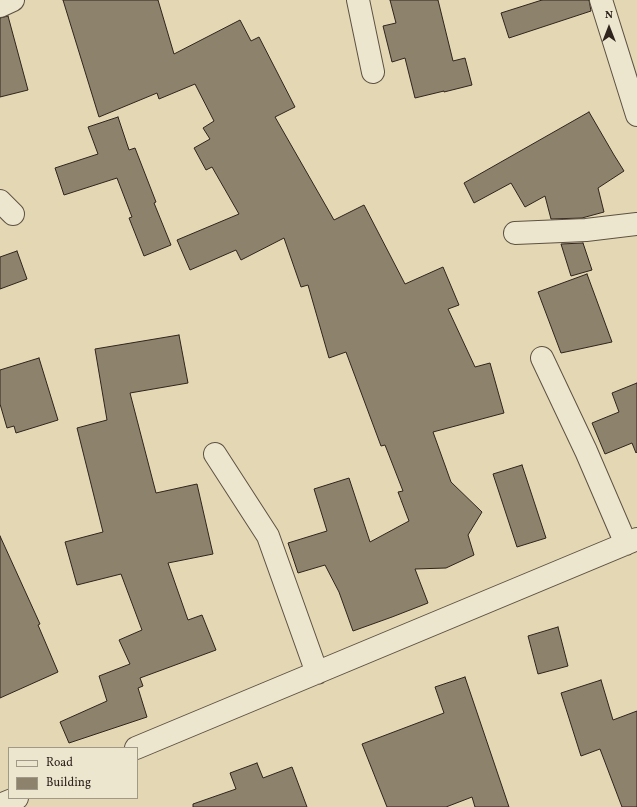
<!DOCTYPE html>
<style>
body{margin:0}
#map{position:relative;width:637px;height:807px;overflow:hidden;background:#e3d8b3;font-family:Vollkorn,serif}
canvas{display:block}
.legend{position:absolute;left:8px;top:747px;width:130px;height:52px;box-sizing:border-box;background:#ede6ce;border:1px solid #a19888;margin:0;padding:5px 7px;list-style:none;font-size:12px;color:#30241e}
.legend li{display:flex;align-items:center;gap:8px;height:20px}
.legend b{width:20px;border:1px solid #a19888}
.north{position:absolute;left:589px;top:8px;width:40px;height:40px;-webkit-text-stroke:3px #ede6ce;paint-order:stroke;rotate:0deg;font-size:11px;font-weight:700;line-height:16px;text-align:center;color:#30241e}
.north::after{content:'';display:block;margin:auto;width:14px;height:18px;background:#30241e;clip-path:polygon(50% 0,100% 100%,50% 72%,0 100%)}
</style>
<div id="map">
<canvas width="637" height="807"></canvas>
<ul class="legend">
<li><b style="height:5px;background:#ede6ce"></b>Road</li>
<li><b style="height:11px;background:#8d826b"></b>Building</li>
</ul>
<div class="north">N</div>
</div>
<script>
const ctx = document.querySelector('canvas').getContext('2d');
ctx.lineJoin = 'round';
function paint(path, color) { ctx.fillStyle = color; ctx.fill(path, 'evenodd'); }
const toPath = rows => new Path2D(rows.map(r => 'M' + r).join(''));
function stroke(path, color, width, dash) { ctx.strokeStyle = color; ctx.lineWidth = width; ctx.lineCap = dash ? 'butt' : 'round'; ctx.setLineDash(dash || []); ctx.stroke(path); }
const building = toPath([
 [63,0,158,0,174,54,240,20,251,41,259,37,295,107,275,117,334,220,364,205,405,284,443,267,459,305,448,309,475,367,490,363,504,413,433,432,451,482,482,512,468,535,474,555,446,568,415,569,428,603,392,617,353,631,339,592,325,565,298,573,288,543,327,531,314,489,349,478,370,542,409,521,398,492,403,491,385,445,381,446,346,352,329,358,308,285,301,287,284,238,241,260,236,250,190,270,177,240,239,214,212,167,206,170,194,148,210,139,203,128,214,121,195,84,159,99,157,93,99,117,63,0],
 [390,0,438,0,453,61,465,58,472,85,444,92,444,91,415,98,405,58,392,62,383,26,396,23,390,0],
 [542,0,589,0,591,11,509,38,501,13,542,0],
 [8,16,28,90,0,97,0,18,8,16],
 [589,112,614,155,624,171,598,188,604,212,582,218,551,219,545,196,525,207,511,183,474,203,464,183,589,112],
 [118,117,129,150,135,148,156,202,154,203,171,245,144,256,129,218,132,217,117,178,64,195,55,168,98,154,88,127,118,117],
 [583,243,592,270,571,276,561,244,583,243],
 [17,251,27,279,0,289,0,257,17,251],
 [587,274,612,342,561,353,538,292,587,274],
 [179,335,188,383,130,393,156,493,197,484,213,554,168,563,188,620,202,615,216,650,140,678,143,686,138,688,147,717,69,743,60,722,107,701,99,676,130,664,119,640,142,630,121,574,77,585,65,542,103,532,77,428,107,420,95,349,179,335],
 [39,358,58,420,16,433,14,426,7,428,0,404,0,370,39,358],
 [637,383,637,452,636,453,632,443,605,454,592,423,619,412,612,393,637,383],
 [522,465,546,538,517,547,493,474,522,465],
 [0,536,40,624,38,625,58,672,0,698,0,536],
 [558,627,568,666,538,674,528,636,558,627],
 [465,677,509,807,475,807,472,797,446,807,387,807,362,744,444,713,435,687,465,677],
 [601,680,613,720,637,711,637,807,622,807,600,749,581,756,561,693,601,680],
 [257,763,263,778,292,767,307,807,193,807,193,804,236,789,230,773,257,763]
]);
paint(building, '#8d826b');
stroke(building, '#30241e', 1);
const minor = toPath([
 [358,0,373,72],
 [601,0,637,115],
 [0,6,13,0],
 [0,201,13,214],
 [515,233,586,230,637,224],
 [542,358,586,451,626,544],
 [215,454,268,536,317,673],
 [136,748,637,539],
 [0,805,17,798]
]);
stroke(minor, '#5d5143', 24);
stroke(minor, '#ede6ce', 22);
</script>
